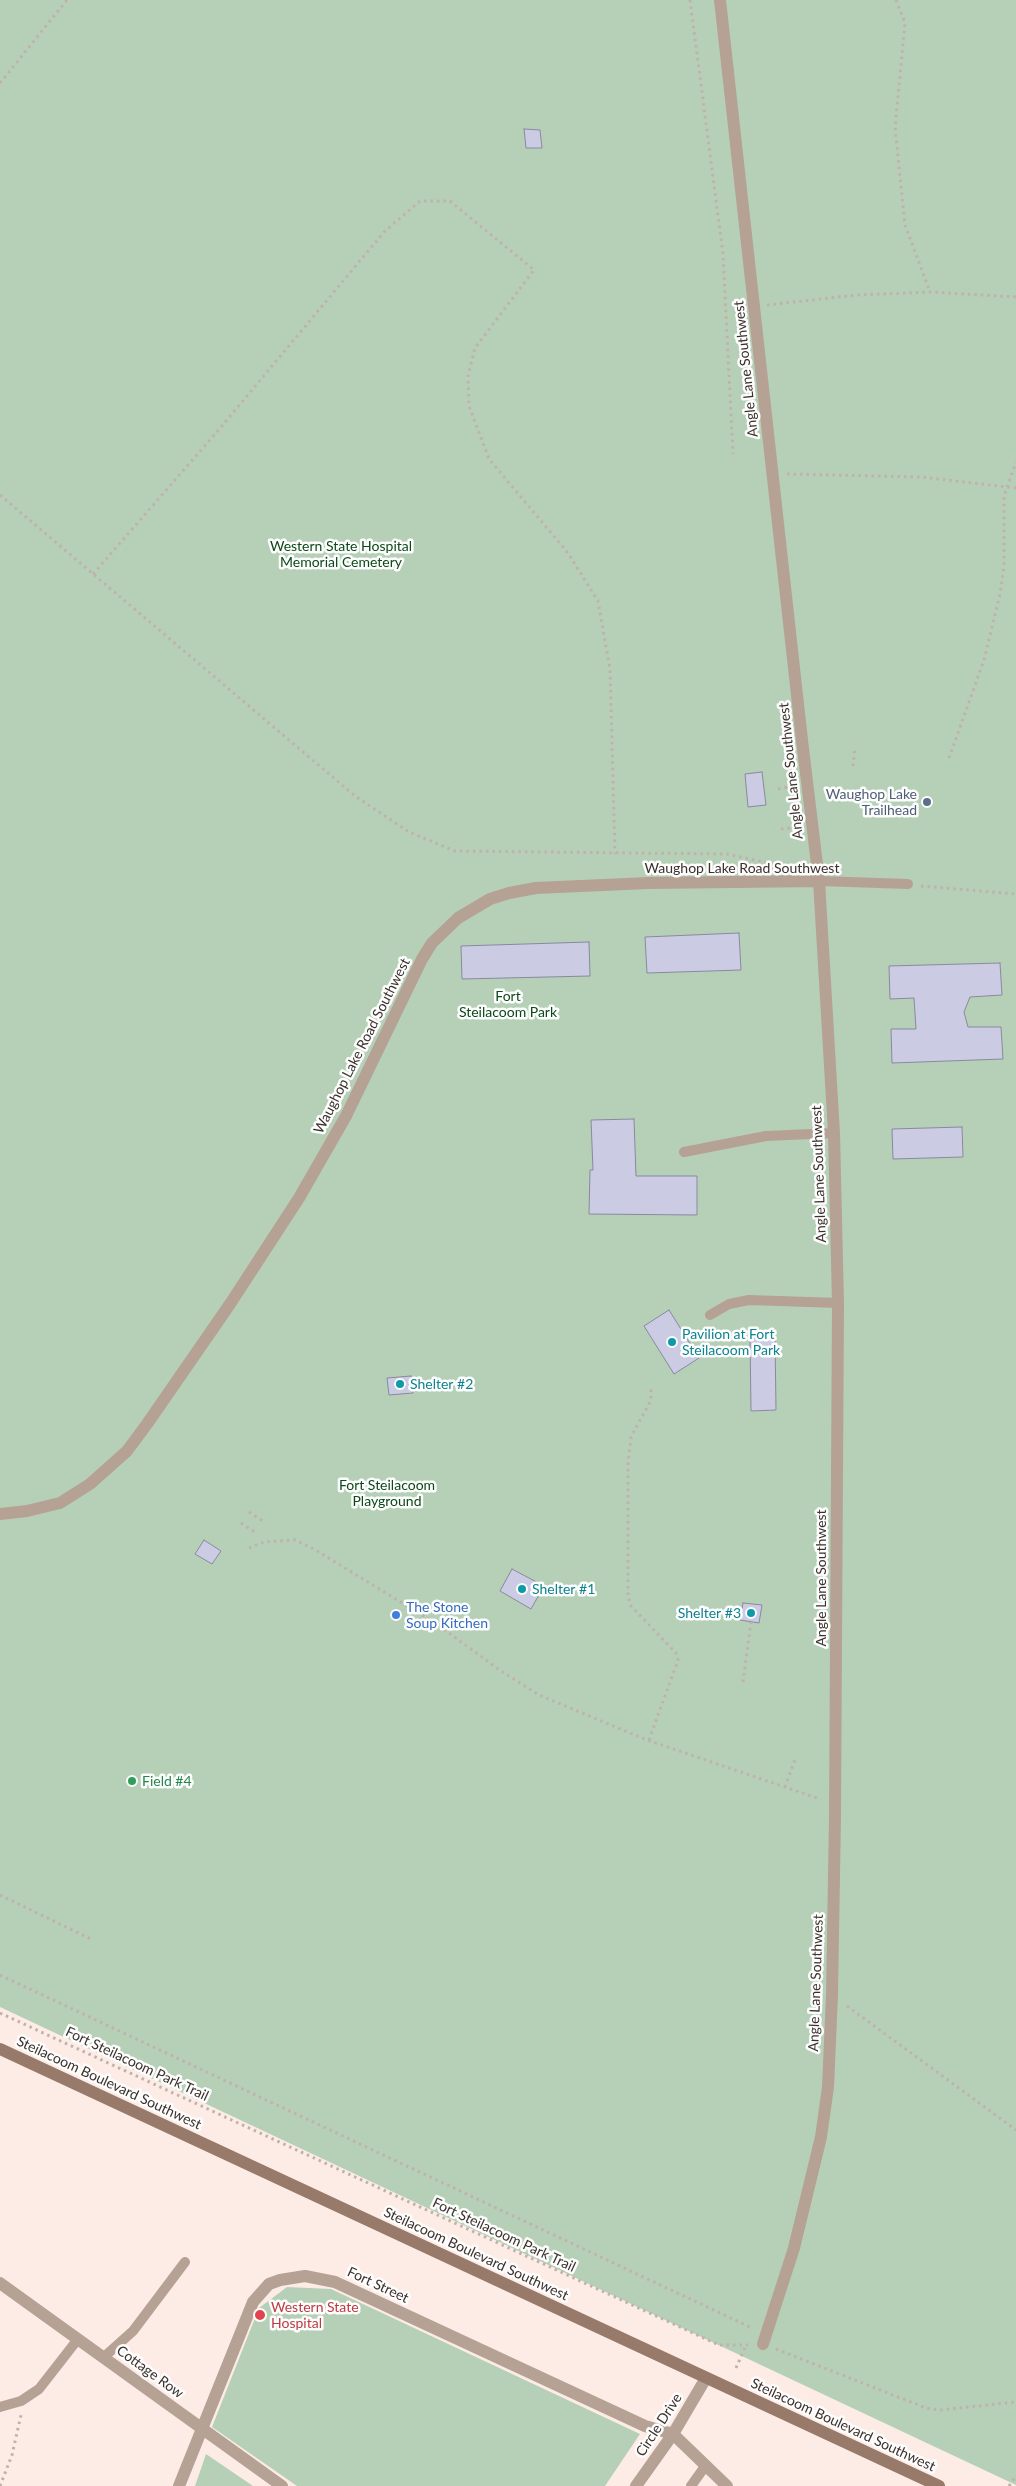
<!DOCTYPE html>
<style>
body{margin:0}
canvas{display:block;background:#fcece5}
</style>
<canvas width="1016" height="2486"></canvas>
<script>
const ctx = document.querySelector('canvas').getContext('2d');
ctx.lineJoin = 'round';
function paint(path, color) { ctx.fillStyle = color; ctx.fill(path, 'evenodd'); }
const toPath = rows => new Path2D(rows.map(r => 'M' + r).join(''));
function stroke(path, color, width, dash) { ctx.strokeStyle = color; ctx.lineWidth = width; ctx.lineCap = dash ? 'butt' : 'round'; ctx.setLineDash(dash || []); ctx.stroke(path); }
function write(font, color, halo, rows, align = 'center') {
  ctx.font = font + ' Lato,sans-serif'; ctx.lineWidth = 5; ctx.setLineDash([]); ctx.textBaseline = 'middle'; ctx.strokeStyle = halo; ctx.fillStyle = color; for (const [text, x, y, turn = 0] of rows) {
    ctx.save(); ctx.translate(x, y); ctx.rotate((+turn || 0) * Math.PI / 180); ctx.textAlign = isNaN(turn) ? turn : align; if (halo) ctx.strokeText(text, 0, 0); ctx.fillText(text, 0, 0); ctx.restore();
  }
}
paint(toPath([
 [0,0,1016,0,1016,2485,0,2007],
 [287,2287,331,2289,640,2434,605,2486,297,2486,212,2427,259,2308],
 [206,2454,253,2486,195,2486]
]), '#b6d0b7');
const building = toPath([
 [524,129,540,130,542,148,526,148,524,129],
 [762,772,766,805,748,807,745,774,762,772],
 [739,933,741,970,647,973,645,937,739,933],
 [589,942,590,976,462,979,461,946,589,942],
 [1000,963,1002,995,970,997,964,1012,968,1027,1001,1027,1003,1059,892,1063,891,1029,916,1029,914,998,890,999,889,966,1000,963],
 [634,1119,636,1176,697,1176,697,1215,589,1214,590,1170,593,1170,591,1120,634,1119],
 [962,1127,963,1157,893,1159,892,1129,962,1127],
 [669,1310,699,1358,674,1374,644,1326,669,1310],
 [775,1337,776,1410,751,1411,750,1338,775,1337],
 [411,1376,413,1393,389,1395,387,1378,411,1376],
 [204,1540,221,1551,212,1564,195,1554,204,1540],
 [512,1569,544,1586,531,1609,500,1591,512,1569],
 [743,1603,762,1605,759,1623,740,1620,743,1603]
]);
paint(building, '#cbcbe4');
stroke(building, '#8989a0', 1);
stroke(toPath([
 [690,0,723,254,733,454],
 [896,0,905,23,895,127,905,225,930,292],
 [0,83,67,0],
 [767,305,857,295,930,292,1016,297],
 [787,474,922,477,1016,488],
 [0,495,355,796,409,832,455,851,727,854,777,865],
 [93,574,216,433,384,232,420,201,450,201,534,270,475,348,468,376,469,406,489,459,568,553,598,601,610,669,615,854],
 [949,758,984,660,1000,594,1004,567,1004,496,1016,462],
 [853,766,855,747],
 [778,789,794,786],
 [781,829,798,827],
 [921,886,1016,894],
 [249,1512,263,1521],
 [241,1523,255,1532],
 [249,1548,264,1542,295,1540,314,1549,438,1625,501,1671,539,1695,647,1740,820,1799],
 [743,1682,751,1622],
 [649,1740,678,1660,676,1653,631,1606,628,1596,628,1464,631,1437,651,1400,651,1388],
 [785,1787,796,1757],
 [0,1895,91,1939],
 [0,1975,752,2328],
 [847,2006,1016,2130],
 [0,2013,719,2345,748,2345],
 [776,2349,926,2408,940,2410,1016,2402],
 [736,2368,746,2345],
 [0,2486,12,2455,21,2415],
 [1009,2486,1016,2476]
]), '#c0b2ab', 3, [2.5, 4]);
stroke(toPath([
 [819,881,908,884],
 [684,1152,766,1136,834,1133],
 [710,1315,729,1304,749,1300,838,1303],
 [104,2357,133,2331,185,2262],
 [0,2407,21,2401,39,2389,78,2339],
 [691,2486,706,2465]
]), '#b6a195', 10);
stroke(toPath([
 [720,0,802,740],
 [763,2344,794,2248,821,2137,828,2087,832,1995,835,1817]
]), '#b6a195', 12);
stroke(toPath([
 [802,740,819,881,834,1133,838,1303,835,1817],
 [0,1514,27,1511,60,1503,90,1484,127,1451,147,1424,230,1304,299,1198,346,1116,422,959,432,943,458,918,490,899,509,893,536,888,648,883,819,881],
 [0,2283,282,2486],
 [179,2486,253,2302,269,2284,280,2280,305,2276,335,2282,645,2426,673,2434,727,2486],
 [636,2486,673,2434,706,2378]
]), '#b6a195', 12);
stroke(toPath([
 [0,2049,939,2486]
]), '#987a6a', 12);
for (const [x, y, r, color] of [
 [927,802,5,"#5c6f8a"],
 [672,1342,5,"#0f9aa8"],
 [400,1384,5,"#0f9aa8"],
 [522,1589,5,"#0f9aa8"],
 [751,1613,5,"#0f9aa8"],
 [396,1615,5,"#3f7fe0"],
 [132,1781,5,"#2e9e5b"],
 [260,2315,6,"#e0444e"]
]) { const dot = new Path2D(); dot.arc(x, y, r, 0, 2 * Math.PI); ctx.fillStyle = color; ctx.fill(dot); stroke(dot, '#fdfdfd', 2); }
write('14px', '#3b312c', '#fdfdfd', [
 ["Angle Lane Southwest",746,369,-96],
 ["Angle Lane Southwest",791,771,-96],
 ["Waughop Lake Road Southwest",742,868],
 ["Waughop Lake Road Southwest",362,1046,-63],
 ["Angle Lane Southwest",819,1174,-92],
 ["Angle Lane Southwest",821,1578,-90],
 ["Angle Lane Southwest",816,1983,-88],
 ["Fort Steilacoom Park Trail",137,2064,25],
 ["Steilacoom Boulevard Southwest",109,2083,25],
 ["Fort Steilacoom Park Trail",504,2235,25],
 ["Steilacoom Boulevard Southwest",476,2254,25],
 ["Fort Street",378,2285,25],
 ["Cottage Row",150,2372,36],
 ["Circle Drive",659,2425,-57],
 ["Steilacoom Boulevard Southwest",843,2425,25]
]);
write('14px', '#0c4819', '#fdfdfd', [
 ["Western State Hospital",341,546],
 ["Memorial Cemetery",341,562],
 ["Fort",508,996],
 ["Steilacoom Park",508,1012],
 ["Fort Steilacoom",387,1485],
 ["Playground",387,1501]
]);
write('14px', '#4e5e75', '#fdfdfd', [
 ["Waughop Lake",917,794],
 ["Trailhead",917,810]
], 'right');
write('14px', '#0d838f', '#fdfdfd', [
 ["Pavilion at Fort",682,1334],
 ["Steilacoom Park",682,1350],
 ["Shelter #2",410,1384],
 ["Shelter #1",532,1589],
 ["Shelter #3",741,1613,"right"]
], 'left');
write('14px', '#366cbe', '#fdfdfd', [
 ["The Stone",406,1607],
 ["Soup Kitchen",406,1623]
], 'left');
write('14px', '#27864d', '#fdfdfd', [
 ["Field #4",142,1781]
], 'left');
write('14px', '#be3a42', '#fdfdfd', [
 ["Western State",271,2307],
 ["Hospital",271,2323]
], 'left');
</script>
